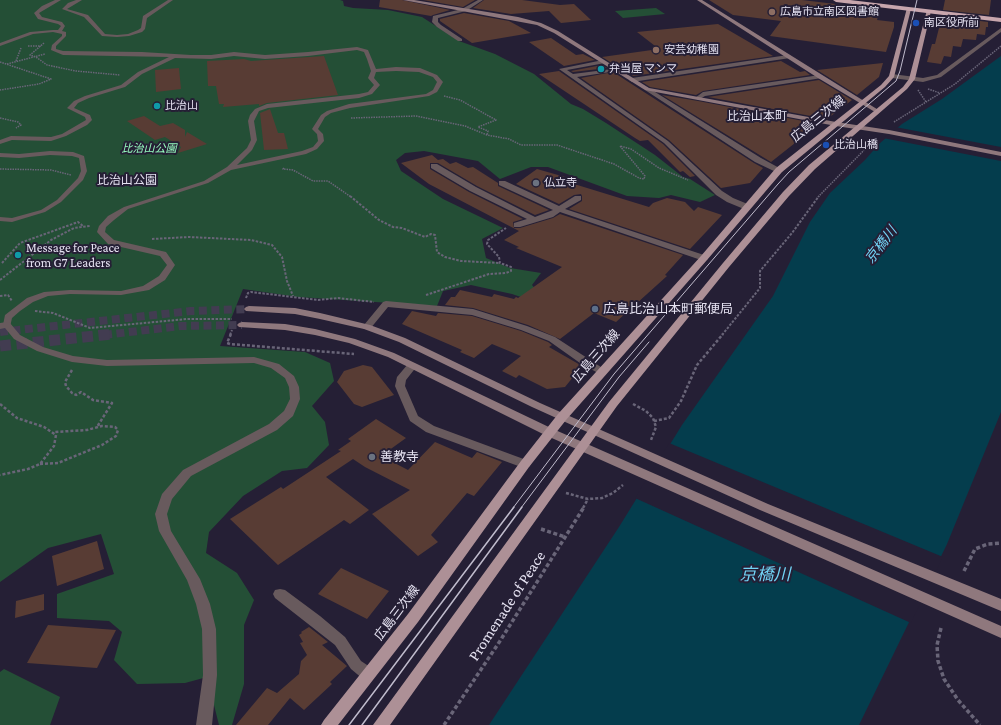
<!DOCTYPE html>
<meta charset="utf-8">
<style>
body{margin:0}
canvas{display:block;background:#251f35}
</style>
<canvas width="1001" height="725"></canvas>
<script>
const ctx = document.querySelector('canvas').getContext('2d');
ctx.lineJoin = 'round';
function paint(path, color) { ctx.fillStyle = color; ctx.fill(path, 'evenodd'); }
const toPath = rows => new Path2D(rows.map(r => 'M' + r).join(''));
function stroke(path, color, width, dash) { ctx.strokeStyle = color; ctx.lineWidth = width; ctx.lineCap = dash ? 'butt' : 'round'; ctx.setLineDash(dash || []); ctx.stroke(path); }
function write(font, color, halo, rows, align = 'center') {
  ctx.font = font + ' "Crimson Pro","Noto Sans JP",serif'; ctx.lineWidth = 4; ctx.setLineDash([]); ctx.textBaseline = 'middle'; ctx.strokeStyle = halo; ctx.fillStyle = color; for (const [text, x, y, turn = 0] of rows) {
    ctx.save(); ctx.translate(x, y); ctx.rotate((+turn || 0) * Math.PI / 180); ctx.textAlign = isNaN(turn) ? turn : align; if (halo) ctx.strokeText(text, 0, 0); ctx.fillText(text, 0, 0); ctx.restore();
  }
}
paint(toPath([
 [0,0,340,0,343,1,344,6,353,8,388,10,422,17,459,41,495,54,534,74,571,104,583,109,606,123,655,155,683,177,690,179,715,195,700,202,671,195,659,198,627,196,548,167,531,167,500,179,478,161,424,151,405,153,396,160,401,171,443,199,503,228,482,239,486,258,510,268,541,273,532,285,538,292,530,300,512,294,471,285,443,291,437,306,298,297,243,289,220,346,305,352,330,363,334,381,312,406,325,422,329,445,307,468,282,471,243,496,209,532,206,553,237,573,254,600,244,625,244,684,232,725,219,725,207,677,185,683,137,684,114,660,122,632,109,621,57,618,57,594,114,574,101,534,48,548,0,582],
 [656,8,665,14,623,18,615,11],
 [4,669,60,697,50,725,0,725,0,672]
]), '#244f36');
paint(toPath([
 [1001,56,1001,412,947,544,859,725,489,725,619,527,682,425,773,296,810,222,830,193,865,160,879,144,902,124,942,99]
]), '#043d4d');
paint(toPath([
 [895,127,1001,147,1001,161,883,138],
 [669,443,943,557,911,623,635,498]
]), '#251f35');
paint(toPath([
 [380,0,402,0,450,10,433,15,431,16,379,7],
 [423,0,475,0,463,7],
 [484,0,522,0,560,5,574,4,591,20,561,23,549,11,511,14,473,8],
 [709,0,802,0,852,6,860,10,879,12,877,20,894,22,894,27,886,52,770,36,781,21,733,15],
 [945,0,991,0,989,15,943,10],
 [464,13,509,21,531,33,472,43,440,21,440,19],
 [942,16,988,22,988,27,986,27,985,35,977,34,976,40,963,39,961,47,953,46,951,57,944,56,941,64,927,62,932,44,935,44],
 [718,24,773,56,633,76,602,57,659,49,637,32],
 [551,38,576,55,583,54,595,60,564,66,529,42],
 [324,56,338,95,267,103,259,106,259,104,223,107,224,104,219,104,216,86,208,86,207,61,244,59,251,61,265,60],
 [781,61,800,72,805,71,810,75,703,91,696,95,650,87,642,82],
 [883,63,879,77,857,95,817,70],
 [602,65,607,68,573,72,571,71],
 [179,68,181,89,156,92,155,70],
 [559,71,663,144,695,176,690,177,683,171,680,172,648,140,640,141,635,138,539,74],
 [613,72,754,163,763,168,750,183,721,188,669,140,581,78],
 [819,80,852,100,827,119,708,97],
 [662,95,698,101,819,124,771,162],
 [270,109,278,133,284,133,288,149,264,150,260,113],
 [144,116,160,126,173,123,185,130,185,137,187,132,207,144,178,153,181,147,165,137,155,140,127,121],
 [432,155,438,160,443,159,450,164,456,162,468,168,473,167,498,183,498,186,549,210,535,215,477,186,438,163,430,163,430,169,469,192,523,219,513,222,514,228,520,228,553,218,560,214,683,255,665,275,667,276,616,322,594,313,560,339,528,325,473,308,445,305,451,297,455,297,460,290,492,297,494,294,514,299,516,297,518,298,562,267,516,248,519,247,504,240,519,231,429,184,401,163],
 [537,169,565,177,561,180,649,207,653,203,667,198,685,202,694,211,698,207,722,215,690,249,569,209,582,201,582,196,581,194,574,195,559,204,516,184],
 [412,311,436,316,438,313,472,316,521,331,548,342,552,345,549,347,582,366,565,387,547,389,519,375,516,378,502,371,521,356,492,344,474,358,460,352,462,350,402,324],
 [363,365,372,367,394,395,362,407,354,404,337,382,344,371],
 [376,419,406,438,381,456,408,470,435,442,472,458,477,452,502,462,474,496,467,493,431,535,438,542,418,556,372,514,410,490,365,467,353,459,326,477,369,510,350,524,344,520,278,565,230,519,281,487,283,489,341,451,338,450,351,441,348,439],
 [97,541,104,569,57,586,52,556],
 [341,568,389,591,367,619,318,594],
 [44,594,44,610,15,618,16,601],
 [48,625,116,630,97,668,27,663],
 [309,627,328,642,322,645,347,666,330,682,332,684,304,710,290,698,268,725,236,725,267,688,277,693,299,674,301,661,307,655,300,643,303,642,299,635,302,633,301,632]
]), '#583c34');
stroke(toPath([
 [0,332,191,311,249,309],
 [104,335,181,326,242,325]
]), '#423c51', 8, [8, 4.5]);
stroke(toPath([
 [0,346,113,334]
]), '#423c51', 11, [11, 5.5]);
stroke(toPath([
 [44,43,30,55,36,57,47,65,76,71,120,75],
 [28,46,41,46],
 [16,61,21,48],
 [0,62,51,79,39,84,0,90],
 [7,64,45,54],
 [928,89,940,93],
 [918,90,926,102],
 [444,96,460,100,496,120,478,127,488,131,487,135],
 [0,118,18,122,21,125,16,128],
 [351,118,416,116,465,126,487,135,509,139,521,145,557,145,614,164,639,178,644,179,645,176,620,146,631,149,659,168,688,180],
 [894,122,955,84,1001,46],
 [284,168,283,169,293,170,313,181,328,181,351,197],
 [0,169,51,170,71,175],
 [818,197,874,140]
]), '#696578', 1.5, [1.5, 1]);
stroke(toPath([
 [350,196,379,220,393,227,402,228,425,237,431,234,435,235,437,252,445,257,461,261,500,263],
 [152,239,189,237,251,240,272,245,282,257,287,281,293,296],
 [2,263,20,243,78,222,83,226],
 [0,280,51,240,74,228,90,226],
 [426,295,489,274,506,273,511,271,511,267,500,263,499,257,487,244,488,240,506,228],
 [0,296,8,295,12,301],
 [246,298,248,293,251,292,318,300,338,298,374,302],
 [35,311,53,313,90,328,187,319,232,319],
 [230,335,232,330],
 [722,335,760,288,760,271,792,233,819,196]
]), '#696578', 2, [2.5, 1.5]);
stroke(toPath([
 [231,334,227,343,230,344,354,354],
 [72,370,65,382,66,386,72,393,76,395,81,392,93,400,112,403,97,427],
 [0,404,17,418,44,427,56,435,54,446,40,464,28,469,0,475],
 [633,404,646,411,653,418,656,427,651,440],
 [654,421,669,418,681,401,697,365,723,334],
 [40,464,58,463,102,445,116,436,118,430,115,427,102,426,87,430,55,432],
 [566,493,588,499,602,498,613,493,623,485],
 [583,508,588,499]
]), '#696578', 2.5, [3, 2]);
stroke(toPath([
 [541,529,565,537],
 [964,571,975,549,988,544,1001,543],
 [941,628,937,645,938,661,944,679,958,700,980,725],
 [444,725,500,641,584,507]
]), '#696578', 3.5, [4, 2.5]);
paint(toPath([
 [55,0,61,0,39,13,42,17,62,22,65,26,62,31,66,32,66,36,56,46,56,49,63,51,142,52,191,55,211,55,234,52,265,55,308,52,357,47,368,50,376,69,396,67,420,68,437,75,443,82,437,92,429,96,350,108,331,113,325,117,318,129,323,134,324,141,317,149,306,154,231,170,208,183,128,209,114,220,106,227,105,232,114,240,166,252,175,265,165,280,149,290,121,295,70,294,48,296,33,302,20,311,12,318,10,327,7,328,3,325,5,315,27,298,44,292,70,290,121,291,143,286,159,276,167,265,160,256,108,244,97,232,99,226,108,216,124,207,204,181,227,167,247,148,251,140,248,121,250,115,255,109,267,104,359,94,368,92,374,85,368,78,371,71,367,59,364,52,357,50,308,56,265,59,234,56,211,59,175,58,142,74,125,87,89,98,78,103,74,108,90,115,92,120,87,125,66,136,51,141,12,140,0,144,0,140,11,136,51,137,62,134,86,120,85,117,67,108,74,101,85,96,121,85,138,72,169,57,63,55,51,50,52,45,62,36,62,34,53,32,33,34,0,46,0,43,30,32,53,30,58,30,61,26,58,24,38,19,34,13,42,6,55,0],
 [396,71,419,72,433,77,437,82,433,90,426,94,349,104,327,111,321,115,312,129,317,134,318,141,313,147,302,151,237,165,252,150,257,140,254,121,259,111,268,108,359,98,372,94,380,85,374,78,376,72,396,71],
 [76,0,82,0,67,9,88,15,105,34,117,35,128,34,138,30,141,28,143,16,168,0,173,0,147,18,145,29,142,32,129,36,117,37,102,36,84,17,62,9,68,3,76,0],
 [50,151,73,152,84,156,87,171,83,180,61,202,45,212,12,222,0,221,0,217,12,218,41,210,57,200,78,178,81,171,79,158,72,156,50,155,19,158,0,157,0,153,19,154,50,151]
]), '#685a5d');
paint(toPath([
 [478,0,483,0,466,11,438,18,438,22,441,25,462,39,462,41,458,41,437,27,432,22,433,16,462,9,478,0],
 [1001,28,1001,32,941,77,923,82,892,78,889,76,892,74,923,78,937,75,1001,28],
 [788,55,791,57,790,58,632,82,629,80,632,78,788,55],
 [603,60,606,62,605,63,567,70,573,74,612,69,613,70,610,72,577,77,668,141,722,191,733,198,750,205,750,209,744,209,727,202,716,195,664,143,559,69,603,60],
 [820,75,823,77,822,78,705,96,698,100,695,98,703,92,820,75],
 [647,87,761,158,783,170,782,172,776,172,755,162,645,90,645,88,647,87],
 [431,164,437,164,476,187,535,217,553,210,499,185,499,181,505,181,559,206,575,196,581,196,581,200,565,209,707,256,708,258,707,260,701,260,560,212,553,217,520,227,514,227,514,223,527,219,470,191,431,168,431,164],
 [386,301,473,309,527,326,555,337,607,371,606,373,598,373,580,363,549,341,521,330,472,315,388,307,370,329,364,329,362,327,364,325,383,302,386,301],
 [7,322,10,323,20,335,43,347,73,356,107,360,254,357,279,364,294,376,299,387,300,399,293,416,277,430,191,476,172,499,167,514,171,531,200,579,210,604,216,629,217,675,212,725,196,725,203,675,202,629,196,604,187,580,159,531,155,514,162,494,183,470,269,424,284,411,290,399,289,387,285,378,271,368,254,363,107,366,72,362,37,351,14,339,5,328,0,329,0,323,7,322],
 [412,363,417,366,406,380,405,386,418,416,434,426,529,461,531,464,529,467,521,467,426,432,410,421,395,386,397,377,408,364,412,363],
 [280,589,285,590,320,616,345,637,361,661,373,669,375,674,373,679,368,680,363,679,351,669,335,645,275,598,273,594,275,590,280,589]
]), '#685a5d');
paint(toPath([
 [403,0,414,0,518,17,541,23,558,31,649,88,836,122,889,130,1001,152,1001,156,889,134,836,126,645,90,554,33,537,25,403,0],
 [697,0,702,0,880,111,875,112,818,78,697,0],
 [249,306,295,308,320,313,370,325,405,338,540,403,768,504,1001,599,1001,611,760,510,532,407,399,342,364,329,320,319,295,314,246,311,244,309,246,307,249,306],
 [242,322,285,324,315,329,355,339,394,353,553,429,1001,626,1001,638,545,435,388,357,349,343,315,335,285,330,239,327,237,325,239,323,242,322]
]), '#8f787d');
paint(toPath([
 [907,8,911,9,894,77,885,87,782,172,707,260,566,420,529,467,418,622,338,725,321,725,324,720,408,614,521,461,558,414,701,256,776,168,881,85,889,76,907,8],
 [927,10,931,11,915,79,907,89,815,169,789,196,729,267,617,406,390,725,373,725,609,402,723,263,783,192,809,165,903,87,909,79,927,10]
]), '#ad9096');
paint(toPath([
 [833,0,850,0,1001,18,1001,22,836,2,833,0]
]), '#c8a6ad');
stroke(toPath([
 [513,508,614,374,778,184,789,172,896,81,900,71,917,0],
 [521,508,619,377,649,342]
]), '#c0bccd', 1);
stroke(toPath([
 [349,725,514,507],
 [362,725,522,507]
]), '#c0bccd', 1.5);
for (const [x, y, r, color] of [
 [772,12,4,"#8d6e63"],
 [916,23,4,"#1a4fb4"],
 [656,50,4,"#8d6e63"],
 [601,69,4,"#0f9aa8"],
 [157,106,4,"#0f9aa8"],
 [826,145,4,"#1a4fb4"],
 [536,183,4,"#6b7280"],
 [18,255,4,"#0f9aa8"],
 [595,309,4,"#5c6f8a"],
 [372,457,4,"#6b7280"]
]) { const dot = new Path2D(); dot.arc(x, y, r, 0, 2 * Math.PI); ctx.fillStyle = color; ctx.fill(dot); stroke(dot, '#251f35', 1.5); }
write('11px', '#e5e2f1', '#251f35', [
 ["広島市立南区図書館",780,12],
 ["南区役所前",924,23],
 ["安芸幼稚園",664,50],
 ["弁当屋 マンマ",609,69],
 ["比治山",165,106],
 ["比治山橋",834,145],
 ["仏立寺",544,183]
], 'left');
write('italic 11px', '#96fdbf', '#251f35', [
 ["比治山公園",149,149]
]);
write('12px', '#e5e2f1', '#251f35', [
 ["比治山本町",757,116],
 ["比治山公園",127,180]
]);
write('13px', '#e5e2f1', '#251f35', [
 ["広島三次線",818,119,-39],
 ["広島三次線",596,356,-49],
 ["広島三次線",397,613,-53]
]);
write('13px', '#e5e2f1', '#251f35', [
 ["Message for Peace",26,248],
 ["from G7 Leaders",26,263],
 ["広島比治山本町郵便局",603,309],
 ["善教寺",380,457]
], 'left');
write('italic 14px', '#72d4f6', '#251f35', [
 ["京橋川",881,245,-53]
]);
write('16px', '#e5e2f1', '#251f35', [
 ["Promenade of Peace",507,606,-57]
]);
write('italic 17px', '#72d4f6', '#251f35', [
 ["京橋川",765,575]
]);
</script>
